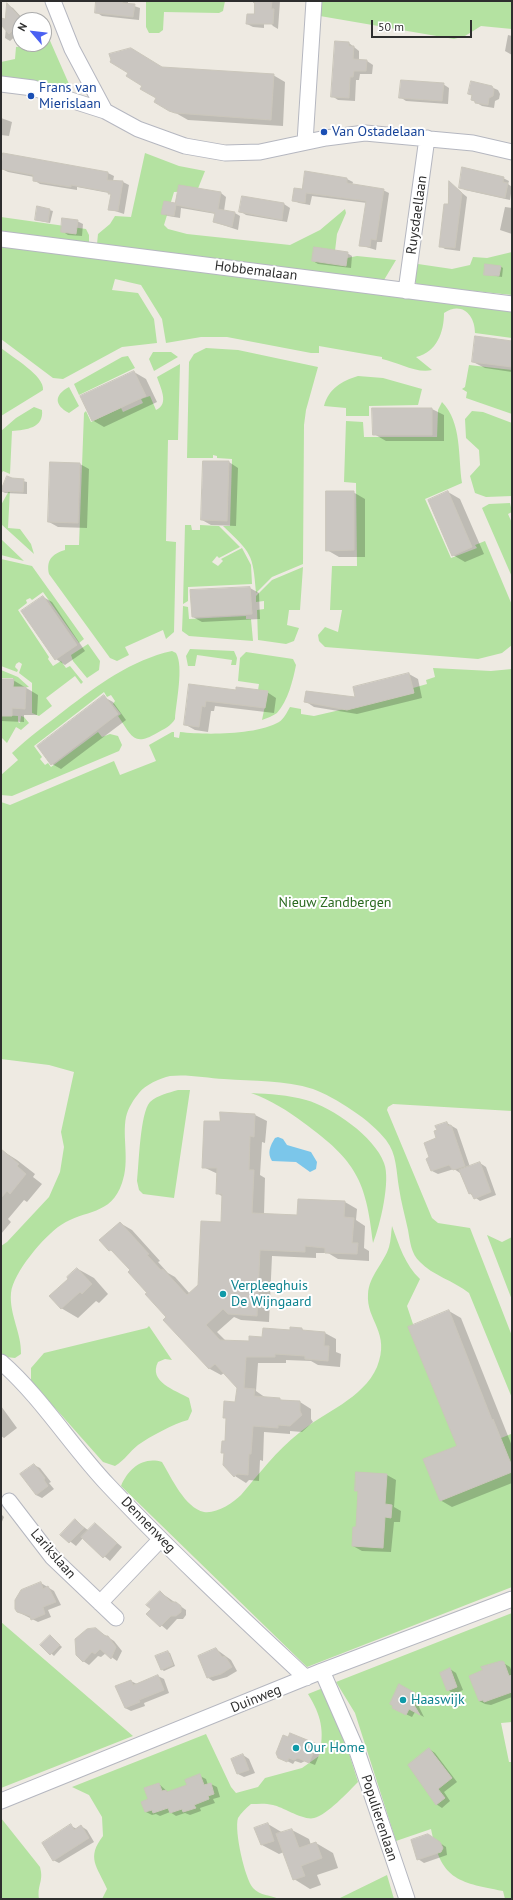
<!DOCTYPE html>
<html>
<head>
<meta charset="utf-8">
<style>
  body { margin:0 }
  #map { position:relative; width:513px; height:1900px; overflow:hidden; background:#eeeae2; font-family:"PT Sans",sans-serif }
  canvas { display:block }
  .frame { position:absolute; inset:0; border:2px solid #2e2e2e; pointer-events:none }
  .north { position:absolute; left:12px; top:12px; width:40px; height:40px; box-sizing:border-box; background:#fff; border:1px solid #ababab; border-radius:50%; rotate:298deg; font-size:11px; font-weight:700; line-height:16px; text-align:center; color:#2e2e2e }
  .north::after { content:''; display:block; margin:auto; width:14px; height:18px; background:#4b61f2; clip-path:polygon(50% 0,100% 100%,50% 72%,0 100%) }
  .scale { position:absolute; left:371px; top:20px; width:101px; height:18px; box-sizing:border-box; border:2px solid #2e2e2e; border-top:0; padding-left:5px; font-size:12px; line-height:14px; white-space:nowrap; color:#2e2e2e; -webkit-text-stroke:3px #fff; paint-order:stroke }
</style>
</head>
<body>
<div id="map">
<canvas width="513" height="1900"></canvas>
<div class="frame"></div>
<div class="north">N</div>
<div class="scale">50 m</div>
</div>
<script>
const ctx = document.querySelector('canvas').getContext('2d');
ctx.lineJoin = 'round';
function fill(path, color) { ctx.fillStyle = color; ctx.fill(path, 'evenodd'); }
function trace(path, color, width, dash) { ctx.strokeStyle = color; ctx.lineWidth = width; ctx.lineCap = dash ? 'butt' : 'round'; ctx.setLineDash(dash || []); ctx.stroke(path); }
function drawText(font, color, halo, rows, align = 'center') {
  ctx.font = font + ' "PT Sans",sans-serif'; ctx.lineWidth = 4; ctx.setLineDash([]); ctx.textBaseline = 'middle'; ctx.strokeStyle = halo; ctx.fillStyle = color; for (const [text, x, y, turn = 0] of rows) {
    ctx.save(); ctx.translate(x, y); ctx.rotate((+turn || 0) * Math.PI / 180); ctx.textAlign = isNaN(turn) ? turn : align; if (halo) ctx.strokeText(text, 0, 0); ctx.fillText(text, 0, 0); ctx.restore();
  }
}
fill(new Path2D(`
  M 146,1 L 225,1 L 223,11 L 219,13 L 164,12 L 163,30 L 159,33 L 149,33 L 146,27 Z
  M 321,1 L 512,1 L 512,29 L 481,26 L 465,36 L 454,39 L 320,16 Z
  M 44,27 L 76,100 L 1,80 L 1,62 L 15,59 L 16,47 L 44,44 Z
  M 145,153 L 179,166 L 205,171 L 197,191 L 174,192 L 164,225 L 168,229 L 187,234 L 290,245 L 320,230 L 345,209 L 346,213 L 337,234 L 335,251 L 347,258 L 357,256 L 396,260 L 384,280 L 97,244 L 98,234 L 110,224 L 115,216 L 131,217 Z
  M 1,217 L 86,229 L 89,235 L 89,243 L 1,232 Z
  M 1,243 L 512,309 L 512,338 L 475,333 C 475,315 462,301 444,313 C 444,332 437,352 416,357 L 432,370 C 417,374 397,362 382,359 L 382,357 L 319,346 L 319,353 L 311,353 L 227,337 L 201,337 L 166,343 L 162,319 L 141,285 L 115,279 L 112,290 L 138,293 L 154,319 L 157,343 L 122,347 L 63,379 L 53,378 L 1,339 Z
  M 512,252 L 512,295 L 418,285 L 414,281 L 418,264 L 452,269 L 470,265 L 473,257 L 487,258 Z
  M 1,348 C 12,357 45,376 43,390 L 40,392 L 1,416 Z
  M 206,348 L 238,350 L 318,367 L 306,410 L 304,425 L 303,564 L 272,577 L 256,593 C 253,553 251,553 223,526 L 230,526 L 232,459 L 217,458 L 217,456 L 213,455 L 213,458 L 187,458 L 189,362 L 194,354 Z
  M 153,352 L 171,352 L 178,357 L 154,371 L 149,359 Z
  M 128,356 L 135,368 L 79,395 L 74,384 L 122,357 Z
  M 180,364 L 178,440 L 168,440 L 166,541 L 176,542 L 174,632 L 166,639 L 163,630 L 125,647 L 129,655 L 117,661 L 110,658 L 49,574 C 46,560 52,554 65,550 L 65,545 L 79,545 L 84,413 L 86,411 L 91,422 L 121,408 L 123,412 L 143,403 L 141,399 L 150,396 L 156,410 C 170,404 160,387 157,377 Z
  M 469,365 L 512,370 L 512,414 L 466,398 L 467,392 L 462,389 L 465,387 Z
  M 358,376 L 383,378 L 422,389 L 418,405 L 369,406 L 369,416 L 346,416 L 346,408 L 324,406 C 329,388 342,381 358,376 Z
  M 69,387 L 79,406 L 69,413 C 54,405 54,395 69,387 Z
  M 442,402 C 462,422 458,457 462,483 L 425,499 L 451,558 L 477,548 L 475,545 L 485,541 L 512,605 L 512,645 L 502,653 L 478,659 L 325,647 L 319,641 L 318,635 L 325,627 L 338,632 L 342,610 L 330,610 L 332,566 L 357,566 L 356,483 L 344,482 L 346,421 L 363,422 L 364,437 L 437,437 L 438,410 Z
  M 34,407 L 42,410 C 44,428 26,430 12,431 L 10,474 L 3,471 L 1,474 L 1,431 L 16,418 Z
  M 472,411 L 483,412 L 512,423 L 512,496 L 486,497 L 475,493 L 470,476 L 480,465 L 479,450 L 466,438 L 465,419 Z
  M 10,489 L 8,528 L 20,529 L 31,544 L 34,554 L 1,524 L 1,505 Z
  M 510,503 L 512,512 L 508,514 L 512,523 L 512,577 L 482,508 L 489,504 Z
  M 185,525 L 191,525 L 192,530 L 200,530 L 200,525 L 219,526 L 240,547 L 219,558 L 217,556 L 212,562 L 218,566 L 223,561 L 221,559 L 242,548 L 251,565 L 252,584 L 188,587 L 188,601 L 183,604 Z
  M 1,539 L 24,561 L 1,555 Z
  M 1,559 L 32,566 L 84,639 L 79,643 L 43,592 L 32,600 L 30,598 L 26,600 L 27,603 L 18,610 L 49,657 L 48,659 L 53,666 L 61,661 L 66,668 L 70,666 L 83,682 L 81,684 L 75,676 L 46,698 L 52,706 L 39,716 L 32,713 L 32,683 L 19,673 L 22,664 L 19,662 L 16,664 L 15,667 L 18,670 L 17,672 L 1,666 Z
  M 303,567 L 300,610 L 289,610 L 287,625 L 299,628 L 294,641 L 286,644 L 258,640 L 257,610 L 264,609 L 264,601 L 256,602 L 256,596 L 272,580 Z
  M 183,606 L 188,607 L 189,619 L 246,616 L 246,619 L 251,619 L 253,641 L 189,636 L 182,631 Z
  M 88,644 L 100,661 L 99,670 L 87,678 L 73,661 L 71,655 Z
  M 190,649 L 234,651 L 237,658 L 236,665 L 231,665 L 232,660 L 197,655 L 195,666 L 188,666 L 186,656 Z
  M 172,651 L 176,653 C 184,666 176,703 175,719 C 171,726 164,729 157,733 C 133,747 132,736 118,716 L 121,714 L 113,704 L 115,701 L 111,695 L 107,697 L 104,692 L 34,746 L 42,757 L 40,759 L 45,765 L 48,763 L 51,767 L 98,732 L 102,737 L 110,734 L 118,736 L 122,745 L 119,751 L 12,796 L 1,795 L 1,775 L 18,760 L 12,753 C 29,737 47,724 65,710 C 98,685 131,660 172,651 Z
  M 246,652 L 293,659 L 296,665 C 293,680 288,701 277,713 C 273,716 267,718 262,720 L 268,691 L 258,690 L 259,684 L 238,681 L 240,658 Z
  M 433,668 L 491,671 L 512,669 L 512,1111 L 393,1104 L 388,1107 L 387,1110 L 432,1218 L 438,1223 L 470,1228 L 512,1336 L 512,1398 L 469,1293 C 454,1281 432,1275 420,1262 C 411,1254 410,1241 408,1230 C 405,1216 401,1202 399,1188 C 396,1171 397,1154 386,1140 C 372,1121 335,1097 313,1089 C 285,1080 253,1081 224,1079 C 207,1078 187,1074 170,1076 C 160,1078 145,1085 139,1093 C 134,1099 128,1108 126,1117 C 122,1137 130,1161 122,1183 C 111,1216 85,1209 61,1225 C 44,1236 13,1273 11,1293 C 9,1314 22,1334 21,1354 L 15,1358 L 6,1357 L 1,1353 L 1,1246 L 7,1242 L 49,1197 L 60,1172 L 64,1147 L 61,1132 L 74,1072 L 49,1065 L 1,1059 L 1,802 L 10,805 L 114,761 L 120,775 L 156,761 L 149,745 L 172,732 L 174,732 L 174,737 L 179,738 L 180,732 C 205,735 257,735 279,722 C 284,719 287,712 290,707 L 301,709 L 301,714 L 314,716 L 414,693 L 413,688 L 427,684 L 426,680 L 435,677 Z
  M 1,670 L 18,677 L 29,687 L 13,688 L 13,678 L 1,678 Z
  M 1,715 L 18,716 L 18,722 L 20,723 L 21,716 L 24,717 L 29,723 L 21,730 L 16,727 L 7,743 L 1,737 Z
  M 178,1090 L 190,1090 L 174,1198 L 143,1194 L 139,1190 L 137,1181 C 139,1164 140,1113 150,1102 C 158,1095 168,1093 178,1090 Z
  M 251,1093 C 270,1094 288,1095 306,1100 C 332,1107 375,1137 384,1163 C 391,1180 380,1226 373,1243 C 366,1180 356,1161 304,1123 C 288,1111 271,1100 251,1093 Z
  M 392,1226 C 399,1245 405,1265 420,1279 L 407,1306 L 414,1327 L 491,1442 L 511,1434 L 512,1437 L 512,1587 L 307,1667 L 121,1486 C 128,1469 143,1456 162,1462 C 171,1477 185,1508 204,1512 C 216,1514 233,1503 241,1495 C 259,1474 277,1450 299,1433 C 324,1412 363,1399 377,1367 C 391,1332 366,1321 368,1294 C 369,1276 384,1263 389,1247 C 391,1240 391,1233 392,1226 Z
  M 487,1235 L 502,1242 L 512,1237 L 512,1300 Z
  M 149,1326 L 172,1360 L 165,1359 L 158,1362 C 148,1382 175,1390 189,1398 L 192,1411 L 188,1420 C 173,1424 151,1436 138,1445 C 129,1452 126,1459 115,1466 L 103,1462 L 56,1409 L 34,1389 L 31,1382 L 31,1368 L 44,1353 L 147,1328 Z
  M 512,1613 L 512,1722 L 501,1723 L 509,1762 L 512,1762 L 512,1899 L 505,1899 L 503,1891 C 456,1882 441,1879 431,1829 L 396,1841 L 355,1713 L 336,1682 Z
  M 1,1622 L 133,1736 L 1,1788 Z
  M 323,1688 L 339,1721 L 358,1782 C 348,1792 327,1815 314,1818 C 304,1821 283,1807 273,1805 C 265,1803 258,1804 251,1804 C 246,1808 241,1813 238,1818 C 234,1831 245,1879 253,1888 C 260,1896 271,1895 279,1899 L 102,1899 L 107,1889 C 97,1866 86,1858 103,1836 L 102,1817 L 89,1795 L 72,1787 L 206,1734 L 231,1787 L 236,1793 L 258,1787 L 265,1778 L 302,1768 L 319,1756 C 325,1731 321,1715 308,1694 Z
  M 1,1818 L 40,1867 C 44,1882 37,1884 39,1899 L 1,1899 Z
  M 387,1875 L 394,1899 L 338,1899 Z`), '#b4e2a1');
fill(new Path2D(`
  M 278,1137 L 283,1139 L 287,1145 L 311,1152 L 317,1162 L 316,1169 L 310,1172 L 296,1162 L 272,1161 C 267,1153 270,1146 275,1138 Z`), '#7bc6ea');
fill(new Path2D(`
  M 97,1 L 128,1 L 128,4 L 140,8 L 139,20 L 102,16 L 96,12 Z
  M 252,1 L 280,1 L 278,29 L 273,26 Z
  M 8,5 L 13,8 L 24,20 L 20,20 L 20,32 L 10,41 L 5,38 Z
  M 264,19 L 264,28 L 253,27 L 247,24 Z
  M 508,35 L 512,36 L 512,55 L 505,51 Z
  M 349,43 L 359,51 L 359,61 L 367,61 L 373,65 L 372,74 L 360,74 L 359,80 L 356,80 L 355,101 L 338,100 L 332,96 Z
  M 163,68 L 273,75 L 285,82 L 283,126 L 188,120 L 167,108 L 129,72 Z
  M 443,84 L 449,88 L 448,104 L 406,101 L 400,97 Z
  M 491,87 L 498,90 L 500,94 L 499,99 L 495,101 L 494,108 L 482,106 L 472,100 L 473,96 L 469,94 Z
  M 1,118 L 12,122 L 9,136 L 1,135 Z
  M 2,169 L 108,173 L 114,176 L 113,181 L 123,182 L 129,185 L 124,214 L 109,209 L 112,195 L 109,193 L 77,187 L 77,190 L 40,184 L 34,180 L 34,177 L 8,172 Z
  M 503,178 L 509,181 L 508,184 L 512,187 L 510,200 L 465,190 L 460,187 Z
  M 347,179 L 353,182 L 352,185 L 383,190 L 389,193 L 382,242 L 377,242 L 376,250 L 360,245 L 367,203 L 312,196 L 310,205 L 299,203 L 293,200 L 303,191 Z
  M 450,183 L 467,197 L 460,251 L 445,249 L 440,246 L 449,206 Z
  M 221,193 L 226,197 L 224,211 L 235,213 L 240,216 L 238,230 L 214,222 L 216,214 L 181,208 L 180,218 L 168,216 L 162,213 L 176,204 Z
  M 243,197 L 284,204 L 290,208 L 287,222 L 246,215 L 240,211 Z
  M 38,207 L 53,211 L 50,223 L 36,220 Z
  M 505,207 L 512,208 L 512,234 L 500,230 Z
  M 77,221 L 83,224 L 82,236 L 68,235 L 62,231 Z
  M 347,253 L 352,256 L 351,268 L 318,264 L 313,261 Z
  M 500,266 L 503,268 L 502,277 L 485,274 Z
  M 512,342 L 512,372 L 485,368 L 473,362 Z
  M 134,372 L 146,379 L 157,402 L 104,427 L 92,420 Z
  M 432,409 L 444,415 L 444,441 L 386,441 L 374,434 Z
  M 229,462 L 238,468 L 236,526 L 211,525 L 202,520 Z
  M 80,464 L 89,469 L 87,528 L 58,527 L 49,522 Z
  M 7,477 L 27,482 L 27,494 L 5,493 L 1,491 Z
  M 353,492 L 365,499 L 365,557 L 339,557 L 327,550 Z
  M 448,492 L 460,499 L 484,554 L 465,562 L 453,555 Z
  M 250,588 L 259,593 L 260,619 L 202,622 L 193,617 L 192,591 Z
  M 43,597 L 52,602 L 85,651 L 65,665 L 56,659 Z
  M 409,674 L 418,679 L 422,698 L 357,714 L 314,707 L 305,701 L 357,699 Z
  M 1,680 L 13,680 L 38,695 L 37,715 L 24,715 L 24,722 L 1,721 Z
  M 190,685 L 237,691 L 267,692 L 276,698 L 274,713 L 215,706 L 214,711 L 211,711 L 208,732 L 195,730 L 186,725 Z
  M 104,697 L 113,702 L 126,720 L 61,769 L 52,764 Z
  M 255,1115 L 267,1121 L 265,1143 L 262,1142 L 260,1175 L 265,1178 L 264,1214 L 298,1216 L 345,1202 L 357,1209 L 356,1220 L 365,1226 L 364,1248 L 369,1251 L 369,1261 L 338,1259 L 328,1253 L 316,1253 L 316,1258 L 272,1256 L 269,1322 L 241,1320 L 234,1317 L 217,1332 L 226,1341 L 250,1342 L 302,1329 L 306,1332 L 325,1333 L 336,1339 L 336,1352 L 341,1354 L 340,1367 L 318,1365 L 311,1361 L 286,1360 L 286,1363 L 258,1363 L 256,1391 L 266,1398 L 300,1402 L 311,1409 L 311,1419 L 313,1422 L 302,1432 L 290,1431 L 290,1434 L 264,1432 L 263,1461 L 260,1460 L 259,1481 L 249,1480 L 246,1483 L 235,1476 L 225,1454 L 222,1452 L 225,1442 L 227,1419 L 224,1417 L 235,1403 L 238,1387 L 224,1373 L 221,1375 L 210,1369 L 164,1320 L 167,1317 L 131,1270 L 101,1240 L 120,1223 L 132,1230 L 160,1261 L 158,1262 L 168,1273 L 175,1277 L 190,1294 L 199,1286 L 222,1223 L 223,1197 L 217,1193 L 218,1174 L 203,1167 L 221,1122 Z
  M 447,1123 L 457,1129 L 470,1167 L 480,1163 L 486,1167 L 496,1195 L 480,1201 L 469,1193 L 460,1173 L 454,1169 L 438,1174 L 432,1171 L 431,1157 L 438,1139 Z
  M 1,1150 L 17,1160 L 35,1174 L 33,1177 L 42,1184 L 27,1202 L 24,1200 L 8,1219 L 11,1222 L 1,1234 Z
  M 78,1269 L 94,1278 L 108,1294 L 99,1303 L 96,1301 L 78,1318 L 61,1308 L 70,1279 Z
  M 449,1311 L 461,1318 L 512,1446 L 512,1483 L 452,1507 L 440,1500 L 458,1446 Z
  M 1,1406 L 17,1428 L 4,1438 L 1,1436 Z
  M 34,1465 L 40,1468 L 51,1482 L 49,1483 L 54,1489 L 42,1498 L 36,1495 Z
  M 387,1475 L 396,1480 L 394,1507 L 401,1511 L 400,1522 L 394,1522 L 391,1552 L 362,1551 L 353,1546 L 357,1528 L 359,1492 L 356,1490 Z
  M 1,1514 L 4,1517 L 1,1524 Z
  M 75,1520 L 89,1531 L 95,1524 L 122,1547 L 110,1561 L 83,1538 L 76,1546 L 62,1535 Z
  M 41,1583 L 54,1591 L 61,1605 L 48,1610 L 51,1617 L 38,1622 L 18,1612 Z
  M 160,1592 L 186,1610 L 186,1615 L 183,1619 L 177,1619 L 167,1630 L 148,1614 L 152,1609 Z
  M 96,1629 L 114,1641 L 122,1651 L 117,1661 L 106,1653 L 101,1657 L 98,1656 L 89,1665 L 83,1661 Z
  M 53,1638 L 62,1647 L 54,1656 L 42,1645 Z
  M 216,1649 L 231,1660 L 237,1671 L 227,1677 L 213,1681 L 207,1677 Z
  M 168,1652 L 170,1653 L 175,1666 L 164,1671 L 161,1669 Z
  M 502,1662 L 510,1667 L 512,1672 L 512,1697 L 491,1705 L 485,1704 L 479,1701 Z
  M 450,1669 L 456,1673 L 463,1690 L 454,1694 L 448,1690 Z
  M 158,1676 L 164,1679 L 169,1693 L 144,1703 L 145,1706 L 131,1711 L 125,1708 L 131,1681 L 137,1684 Z
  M 400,1685 L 421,1697 L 419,1707 L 424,1717 L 415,1712 L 412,1717 L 399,1711 Z
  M 316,1745 L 322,1748 L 315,1765 L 305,1761 L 301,1763 L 295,1761 L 293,1764 L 279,1757 Z
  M 429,1749 L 435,1753 L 457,1782 L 444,1792 L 450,1801 L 442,1808 L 436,1804 Z
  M 243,1755 L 249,1759 L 255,1773 L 244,1777 L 238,1774 L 233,1759 Z
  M 200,1776 L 206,1779 L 208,1785 L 211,1784 L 217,1787 L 220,1797 L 213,1799 L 215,1803 L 200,1808 L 201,1811 L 190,1815 L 185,1813 L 176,1816 L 170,1812 L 160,1816 L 156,1814 L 152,1815 L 146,1812 L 149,1800 L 159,1784 L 169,1793 L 188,1786 Z
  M 268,1824 L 283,1833 L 292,1830 L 309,1839 L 311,1845 L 316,1843 L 333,1853 L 338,1868 L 317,1875 L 321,1885 L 310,1889 L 294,1879 L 284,1852 L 279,1854 L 262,1845 L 256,1828 Z
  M 71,1826 L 77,1829 L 81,1826 L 87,1830 L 94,1842 L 59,1863 L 53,1860 Z
  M 434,1839 L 446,1847 L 447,1855 L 424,1863 L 418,1859 Z`), '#0003');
const building = new Path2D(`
  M 96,1 L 123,1 L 122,3 L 135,4 L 133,17 L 95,13 Z
  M 255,1 L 272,1 L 271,9 L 274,9 L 273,24 L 246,24 L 247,14 L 254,14 Z
  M 7,3 L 22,20 L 20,20 L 20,23 L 9,34 L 1,25 L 1,18 L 5,19 Z
  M 335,41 L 349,42 L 349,46 L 354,46 L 353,59 L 367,60 L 366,71 L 354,71 L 353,77 L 350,77 L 349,98 L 331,97 Z
  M 131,48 L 162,67 L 274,74 L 271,120 L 175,113 L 169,111 L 154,102 L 156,98 L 140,89 L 142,86 L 126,76 L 128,73 L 110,62 L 111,60 L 109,54 Z
  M 401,80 L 444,83 L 442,101 L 399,98 Z
  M 471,81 L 492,86 L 494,90 L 493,96 L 489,98 L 488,105 L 475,103 L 475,101 L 471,100 L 472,95 L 468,94 Z
  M 3,153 L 108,172 L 107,180 L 123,181 L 118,211 L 108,210 L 111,194 L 108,194 L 109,192 L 71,185 L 71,187 L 33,181 L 33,175 L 1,169 Z
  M 462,167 L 504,177 L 503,182 L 508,183 L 505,198 L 459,188 Z
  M 305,171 L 347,178 L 347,183 L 384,189 L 376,240 L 371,239 L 370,247 L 359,246 L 366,201 L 306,193 L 305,203 L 292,201 L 294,188 L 302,189 Z
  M 449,181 L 462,193 L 455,248 L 439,247 L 444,204 L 448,204 Z
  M 179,185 L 221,192 L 218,209 L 235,212 L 232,227 L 213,222 L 215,213 L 176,205 L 174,216 L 161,214 L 164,201 L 175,203 Z
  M 242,196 L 284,203 L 282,220 L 239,212 Z
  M 37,206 L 50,209 L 48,222 L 35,220 Z
  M 62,218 L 78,220 L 76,234 L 61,232 Z
  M 314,247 L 348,252 L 346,266 L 312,261 Z
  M 485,264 L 501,266 L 499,276 L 484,275 Z
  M 475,336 L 512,341 L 512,367 L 472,362 Z
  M 134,371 L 146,396 L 92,421 L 80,396 Z
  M 372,408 L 432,408 L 432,435 L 373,435 Z
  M 203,461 L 229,461 L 227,521 L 201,520 Z
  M 50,462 L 80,463 L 78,523 L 48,522 Z
  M 7,476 L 12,478 L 24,479 L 23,492 L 1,491 Z
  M 326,491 L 354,491 L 354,550 L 326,551 Z
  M 448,491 L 472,547 L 452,556 L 428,500 Z
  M 250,587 L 252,614 L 192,617 L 190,590 Z
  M 43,596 L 77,645 L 55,660 L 21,611 Z
  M 409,673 L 414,693 L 347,710 L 304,702 L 306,691 L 355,697 L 353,687 Z
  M 1,679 L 14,679 L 13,687 L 26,687 L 25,709 L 12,708 L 12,716 L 1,716 Z
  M 189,684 L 236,690 L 236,687 L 268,691 L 265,708 L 206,701 L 205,707 L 202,706 L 199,727 L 184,725 Z
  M 104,695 L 118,714 L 51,765 L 37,746 Z
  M 220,1112 L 255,1114 L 254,1137 L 250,1136 L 249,1170 L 254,1170 L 252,1213 L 297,1215 L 298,1199 L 345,1201 L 344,1217 L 354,1218 L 352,1243 L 358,1243 L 357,1254 L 325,1253 L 325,1248 L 305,1246 L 305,1252 L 260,1250 L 257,1316 L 228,1314 L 223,1309 L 206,1325 L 220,1340 L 249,1341 L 249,1336 L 262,1337 L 263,1328 L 290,1330 L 290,1327 L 302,1328 L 302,1330 L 325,1332 L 324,1346 L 329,1346 L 328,1361 L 305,1359 L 305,1356 L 275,1354 L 275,1357 L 246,1357 L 244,1388 L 255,1389 L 254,1396 L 280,1398 L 280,1400 L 300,1401 L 300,1411 L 302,1415 L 290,1426 L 278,1425 L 278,1428 L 253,1426 L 251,1454 L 249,1454 L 248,1475 L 237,1474 L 234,1477 L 223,1465 L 224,1453 L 221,1453 L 222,1441 L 225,1441 L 226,1418 L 223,1418 L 224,1401 L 235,1402 L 237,1388 L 215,1364 L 209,1369 L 163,1320 L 166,1317 L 145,1294 L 147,1293 L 128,1272 L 130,1270 L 111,1250 L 109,1251 L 99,1240 L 120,1222 L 149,1254 L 147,1255 L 161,1270 L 163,1269 L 187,1295 L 198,1285 L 201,1221 L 221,1222 L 222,1194 L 216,1194 L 217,1168 L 202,1168 L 204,1121 L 220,1121 Z
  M 447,1122 L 448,1126 L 451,1125 L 465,1166 L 453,1170 L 449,1165 L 431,1171 L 426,1159 L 429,1157 L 424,1143 L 436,1138 L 434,1131 L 437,1130 L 435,1126 Z
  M 1,1149 L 19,1164 L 17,1166 L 26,1174 L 10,1194 L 7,1191 L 1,1198 Z
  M 480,1162 L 491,1192 L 474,1199 L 471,1193 L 469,1194 L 459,1170 Z
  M 77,1268 L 92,1284 L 82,1294 L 80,1292 L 61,1309 L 49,1296 L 68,1279 L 67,1277 Z
  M 449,1310 L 492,1420 L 493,1419 L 512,1466 L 512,1472 L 440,1501 L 423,1459 L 457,1446 L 408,1327 Z
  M 34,1464 L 45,1478 L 44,1480 L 48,1486 L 36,1495 L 20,1474 Z
  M 356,1472 L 387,1474 L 385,1504 L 392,1505 L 391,1518 L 385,1517 L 383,1548 L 352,1546 L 353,1527 L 356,1527 L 358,1491 L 355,1491 Z
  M 75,1519 L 84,1528 L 69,1543 L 60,1535 Z
  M 95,1523 L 117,1543 L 103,1558 L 81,1537 Z
  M 41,1582 L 43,1589 L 48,1586 L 56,1602 L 43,1607 L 45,1614 L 31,1620 L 30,1616 L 17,1612 L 15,1609 L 15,1600 L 21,1590 Z
  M 160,1591 L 171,1602 L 176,1602 L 181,1606 L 181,1612 L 176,1616 L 171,1616 L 160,1627 L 146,1614 L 151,1609 L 146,1605 Z
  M 96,1628 L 105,1636 L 108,1636 L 116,1647 L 111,1659 L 100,1649 L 95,1654 L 92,1652 L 83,1662 L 76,1655 L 75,1639 L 87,1629 Z
  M 50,1635 L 60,1645 L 50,1655 L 40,1645 Z
  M 216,1648 L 222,1657 L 225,1656 L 232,1667 L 221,1674 L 207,1678 L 198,1656 Z
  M 168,1651 L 173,1665 L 161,1670 L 155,1656 Z
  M 502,1661 L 504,1662 L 509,1676 L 512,1675 L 512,1692 L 484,1702 L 483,1700 L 479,1701 L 469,1676 L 483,1670 L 481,1667 Z
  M 450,1668 L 457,1687 L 447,1691 L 440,1673 Z
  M 158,1675 L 164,1690 L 139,1700 L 140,1702 L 125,1708 L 115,1686 L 131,1680 L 133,1685 Z
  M 399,1684 L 415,1693 L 413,1703 L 420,1715 L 409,1709 L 406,1715 L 392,1708 L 393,1706 L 390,1704 Z
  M 290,1733 L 317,1744 L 309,1763 L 298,1758 L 294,1760 L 289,1758 L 287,1762 L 278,1758 L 276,1753 L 283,1735 L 288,1737 Z
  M 429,1748 L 452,1778 L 438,1789 L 445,1798 L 436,1805 L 408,1765 Z
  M 243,1754 L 249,1770 L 237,1774 L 231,1759 Z
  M 200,1774 L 204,1785 L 211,1783 L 214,1794 L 208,1796 L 209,1799 L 194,1805 L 196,1808 L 183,1812 L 182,1809 L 170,1813 L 168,1808 L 153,1813 L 152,1810 L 145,1812 L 141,1802 L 148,1799 L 144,1788 L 159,1783 L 162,1791 L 166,1790 L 167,1792 L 187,1785 L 185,1780 Z
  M 268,1823 L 274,1841 L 261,1845 L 254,1828 Z
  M 71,1824 L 74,1830 L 81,1825 L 89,1838 L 53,1861 L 42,1843 Z
  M 292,1829 L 299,1848 L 316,1842 L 322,1858 L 301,1866 L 305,1876 L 293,1880 L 276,1834 Z
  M 428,1834 L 440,1842 L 443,1848 L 441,1852 L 417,1860 L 411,1840 Z`);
fill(building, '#cac6c1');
trace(building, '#cac6bb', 1);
const minor = new Path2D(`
  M 53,1 L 72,49 L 105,111
  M 1,84 L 33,88 L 105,111 L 138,129 L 185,146 L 225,153 L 260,152 L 326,138 L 365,133 L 473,143 L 512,152
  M 305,142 L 314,1
  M 1,239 L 512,304
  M 406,291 L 427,138
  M 1,1362 C 42,1398 71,1446 108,1485 C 171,1552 239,1615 306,1678
  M 9,1501 L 52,1557 L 116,1618
  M 100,1603 L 160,1540
  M 322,1671 L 357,1751 L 407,1899
  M 1,1801 L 322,1671 L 512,1599`);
trace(minor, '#b5b7c0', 17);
trace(minor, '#fff', 15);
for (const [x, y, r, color] of [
  [31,96,4,"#1a4fb4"],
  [324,132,4,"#1a4fb4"],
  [223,1294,4,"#0f9aa8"],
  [403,1700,4,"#0f9aa8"],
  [296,1748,4,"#0f9aa8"]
]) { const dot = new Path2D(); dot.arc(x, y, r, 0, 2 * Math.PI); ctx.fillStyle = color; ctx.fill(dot); trace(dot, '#fff', 1.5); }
drawText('14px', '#164399', '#fff', [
  ["Frans van",39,88],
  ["Mierislaan",39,104],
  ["Van Ostadelaan",332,132]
], 'left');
drawText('14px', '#2e2e2e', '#fff', [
  ["Ruysdaellaan",417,215,-82],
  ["Hobbemalaan",256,271,7],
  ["Dennenweg",148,1525,46],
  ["Larikslaan",53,1554,49],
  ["Duinweg",256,1699,-22],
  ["Populierenlaan",379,1818,72]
]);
drawText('14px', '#2a6a1f', '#fff', [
  ["Nieuw Zandbergen",335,903]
]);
drawText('14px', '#0d838f', '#fff', [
  ["Verpleeghuis",231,1286],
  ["De Wijngaard",231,1302],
  ["Haaswijk",411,1700],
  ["Our Home",304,1748]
], 'left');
</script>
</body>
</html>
